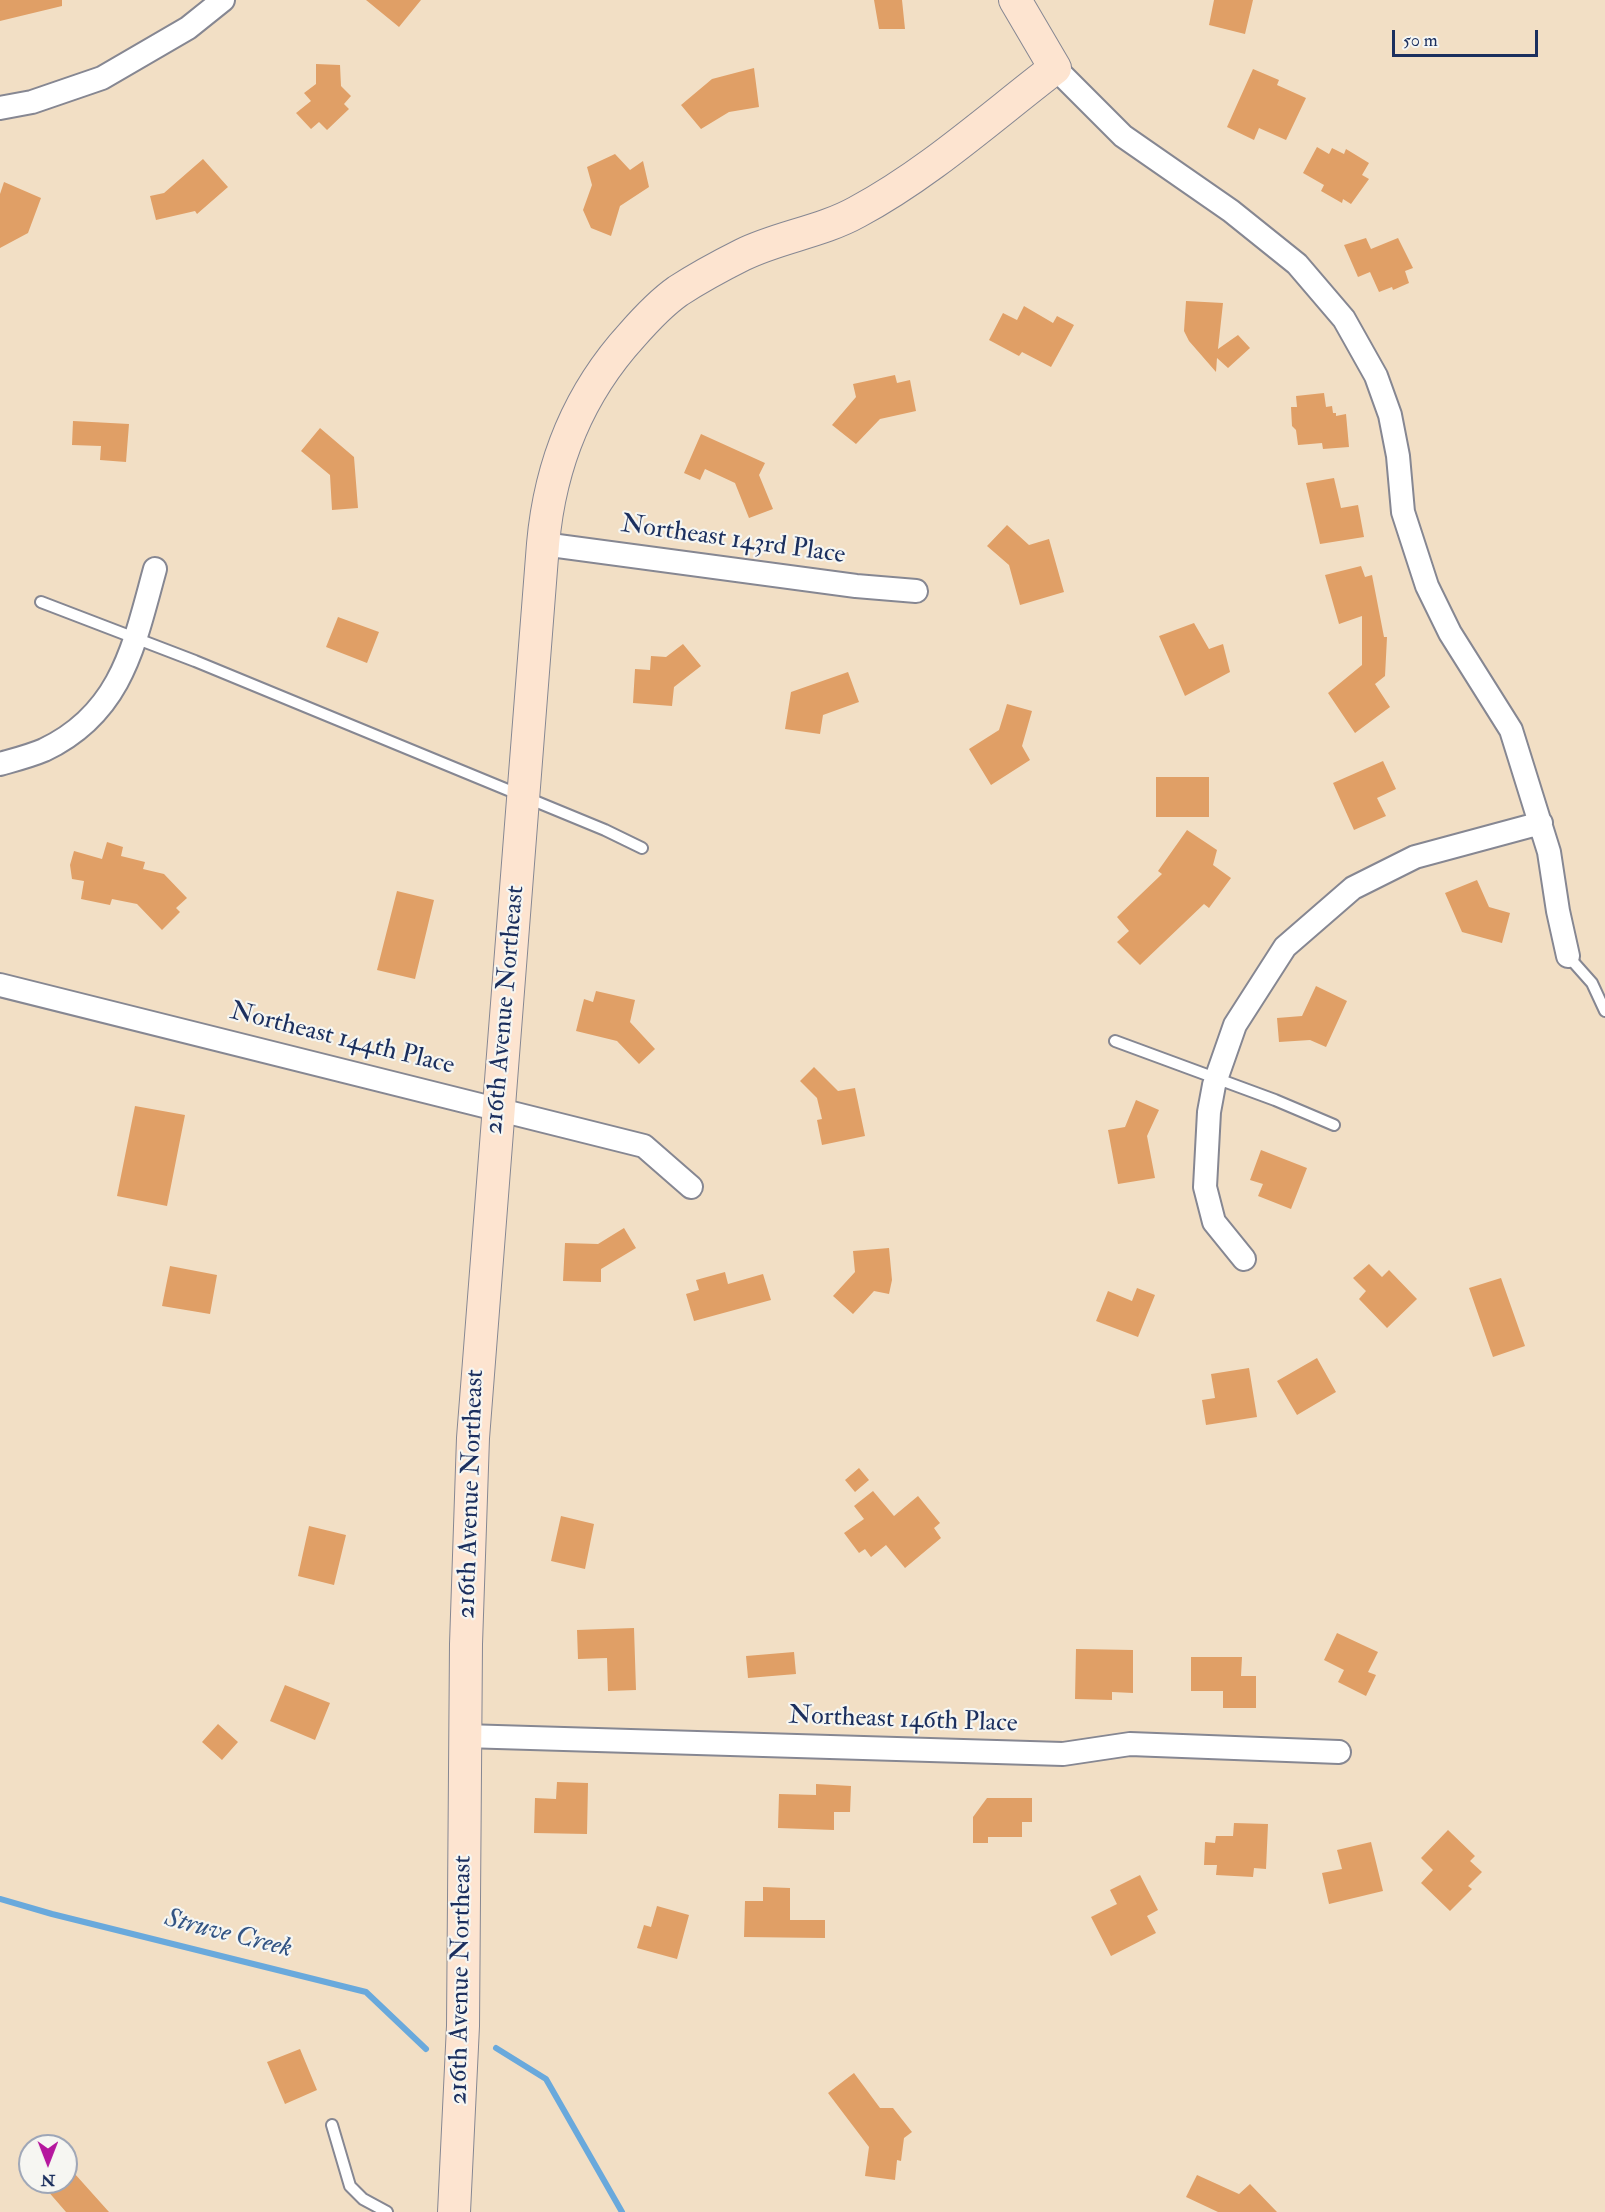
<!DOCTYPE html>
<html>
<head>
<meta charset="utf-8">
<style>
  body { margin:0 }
  #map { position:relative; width:1605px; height:2212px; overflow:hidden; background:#f2dfc5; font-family:"IM FELL Double Pica",serif }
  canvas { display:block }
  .north { position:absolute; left:18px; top:2134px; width:60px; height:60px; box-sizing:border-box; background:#f6f6f2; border:2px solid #9ea6b7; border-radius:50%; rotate:180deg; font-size:16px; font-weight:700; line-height:24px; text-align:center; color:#1b2f5e }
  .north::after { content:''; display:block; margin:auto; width:21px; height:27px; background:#b5179e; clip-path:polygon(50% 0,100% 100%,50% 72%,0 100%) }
  .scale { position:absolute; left:1392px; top:30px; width:146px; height:27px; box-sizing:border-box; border:3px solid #1b2f5e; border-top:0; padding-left:8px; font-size:18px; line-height:21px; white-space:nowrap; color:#1b2f5e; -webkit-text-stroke:4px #f6f6f2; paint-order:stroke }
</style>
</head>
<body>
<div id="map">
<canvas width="1605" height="2212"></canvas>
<div class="north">N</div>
<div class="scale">50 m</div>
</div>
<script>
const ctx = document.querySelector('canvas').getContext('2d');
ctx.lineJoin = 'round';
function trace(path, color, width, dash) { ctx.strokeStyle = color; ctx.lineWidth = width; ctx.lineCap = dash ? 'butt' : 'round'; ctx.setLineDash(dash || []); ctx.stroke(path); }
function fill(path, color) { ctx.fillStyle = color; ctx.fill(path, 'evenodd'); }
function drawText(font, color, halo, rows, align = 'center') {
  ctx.font = font + ' "IM FELL Double Pica",serif'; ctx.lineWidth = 4.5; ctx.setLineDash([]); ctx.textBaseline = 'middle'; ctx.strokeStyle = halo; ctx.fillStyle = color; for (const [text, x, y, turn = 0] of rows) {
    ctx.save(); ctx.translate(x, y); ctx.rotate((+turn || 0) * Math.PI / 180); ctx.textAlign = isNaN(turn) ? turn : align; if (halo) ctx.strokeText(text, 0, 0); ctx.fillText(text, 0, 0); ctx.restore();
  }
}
trace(new Path2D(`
  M 0,1899 L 52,1914 L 366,1992 L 426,2049
  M 496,2048 L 546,2079 L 622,2212`), '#69a9dc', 6);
fill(new Path2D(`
  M 0,0 L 62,0 L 62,6 L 0,21 Z
  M 366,0 L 421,0 L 399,27 Z
  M 874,0 L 902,0 L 905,29 L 879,29 Z
  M 1214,0 L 1253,0 L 1245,34 L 1209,25 Z
  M 316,64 L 340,65 L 341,86 L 351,96 L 344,104 L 349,109 L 327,130 L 319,122 L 311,129 L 296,113 L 311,101 L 304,93 L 316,84 Z
  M 754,68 L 759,107 L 729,112 L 701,129 L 681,105 L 712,79 Z
  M 1253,69 L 1279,80 L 1277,85 L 1306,98 L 1286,140 L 1259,128 L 1254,140 L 1227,127 Z
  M 1317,147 L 1329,154 L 1332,148 L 1344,154 L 1346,149 L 1369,163 L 1362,175 L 1369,179 L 1351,204 L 1343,199 L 1342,203 L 1321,191 L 1324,185 L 1303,173 Z
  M 615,154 L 630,170 L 643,161 L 649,187 L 620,206 L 611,236 L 591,228 L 583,210 L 592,185 L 587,167 Z
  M 203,159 L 228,187 L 197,214 L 195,211 L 156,220 L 150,196 L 164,193 Z
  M 4,182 L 41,198 L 28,233 L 0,248 L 0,194 Z
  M 1366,238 L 1371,249 L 1398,238 L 1413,268 L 1405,271 L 1409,283 L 1393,290 L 1392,287 L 1379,292 L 1370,272 L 1358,277 L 1344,245 Z
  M 1186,301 L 1223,303 L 1218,349 L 1238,335 L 1250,348 L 1228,368 L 1217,358 L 1216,372 L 1189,341 L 1184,331 Z
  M 1024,306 L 1053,323 L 1057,316 L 1074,325 L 1051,367 L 1022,352 L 1019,356 L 989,340 L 1003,313 L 1017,320 Z
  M 895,375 L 897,383 L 910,380 L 916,411 L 880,419 L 856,444 L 832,425 L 856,397 L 853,384 Z
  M 1324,393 L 1326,407 L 1332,406 L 1333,413 L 1336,413 L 1336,416 L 1346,414 L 1349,447 L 1323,449 L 1322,443 L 1298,445 L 1296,430 L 1292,426 L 1291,407 L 1297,407 L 1296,396 Z
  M 73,421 L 129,424 L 126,462 L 100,460 L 101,446 L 72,445 Z
  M 320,428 L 354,457 L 358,508 L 332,510 L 330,475 L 301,451 Z
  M 701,434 L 765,463 L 759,475 L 773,509 L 749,518 L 735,483 L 705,469 L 700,480 L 684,473 Z
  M 1334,478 L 1341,508 L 1358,505 L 1364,537 L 1320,544 L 1306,483 Z
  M 1007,525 L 1029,545 L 1049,539 L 1064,592 L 1020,605 L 1009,565 L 987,546 Z
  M 1361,566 L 1365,577 L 1372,575 L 1384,637 L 1387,637 L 1385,676 L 1375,684 L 1390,707 L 1355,733 L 1328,693 L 1362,665 L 1362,616 L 1339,624 L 1325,575 Z
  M 338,617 L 379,632 L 367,663 L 326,647 Z
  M 1194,623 L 1209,649 L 1223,644 L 1230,672 L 1185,696 L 1159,636 Z
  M 683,644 L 701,666 L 674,687 L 672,706 L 633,703 L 635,669 L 650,670 L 651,656 L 666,657 Z
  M 848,672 L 859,702 L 823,715 L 820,734 L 785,729 L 791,692 Z
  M 1007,704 L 1032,711 L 1022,746 L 1030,760 L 991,785 L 969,749 L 999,730 Z
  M 1383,761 L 1396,789 L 1377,798 L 1386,816 L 1354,830 L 1333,783 Z
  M 1156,777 L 1209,777 L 1209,817 L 1156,817 Z
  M 1187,830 L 1217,850 L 1213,865 L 1231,878 L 1209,908 L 1204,904 L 1140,965 L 1117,942 L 1129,931 L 1117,917 L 1162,874 L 1158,871 Z
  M 107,842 L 123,847 L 121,856 L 145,862 L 143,869 L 164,874 L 187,898 L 176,908 L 180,912 L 162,930 L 137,904 L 112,899 L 110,905 L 81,899 L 84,881 L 72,879 L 70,865 L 74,851 L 102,859 Z
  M 1477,880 L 1489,907 L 1510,913 L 1502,943 L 1462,932 L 1445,893 Z
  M 397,891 L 434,900 L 415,979 L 377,970 Z
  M 1316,986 L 1347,1001 L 1326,1047 L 1310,1040 L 1279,1042 L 1277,1018 L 1302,1016 Z
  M 596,991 L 635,1000 L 630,1022 L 655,1049 L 639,1064 L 617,1041 L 576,1031 L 584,999 L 593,1002 Z
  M 814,1067 L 838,1091 L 855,1088 L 865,1136 L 822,1145 L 817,1120 L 822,1119 L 817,1098 L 800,1081 Z
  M 1136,1100 L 1159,1110 L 1147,1136 L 1155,1178 L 1118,1184 L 1108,1130 L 1125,1127 Z
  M 135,1106 L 185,1115 L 167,1206 L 117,1196 Z
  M 1261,1150 L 1307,1168 L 1291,1209 L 1258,1196 L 1263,1184 L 1250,1180 Z
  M 624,1228 L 636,1248 L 601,1269 L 601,1282 L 563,1281 L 565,1243 L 598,1244 Z
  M 889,1248 L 892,1280 L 889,1294 L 874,1291 L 853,1314 L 833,1296 L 855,1272 L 853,1251 Z
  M 1369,1264 L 1382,1277 L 1389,1270 L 1417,1299 L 1387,1328 L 1359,1299 L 1366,1291 L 1353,1278 Z
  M 170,1266 L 217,1275 L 210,1314 L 162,1306 Z
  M 725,1272 L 728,1284 L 763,1274 L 771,1300 L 694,1321 L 686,1294 L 699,1290 L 696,1280 Z
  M 1501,1278 L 1525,1346 L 1493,1357 L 1469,1288 Z
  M 1137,1288 L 1155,1295 L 1138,1337 L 1096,1321 L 1108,1291 L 1132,1301 Z
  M 1317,1358 L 1336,1392 L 1297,1415 L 1277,1381 Z
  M 1249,1368 L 1257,1417 L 1206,1425 L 1202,1400 L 1215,1398 L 1211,1374 Z
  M 859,1468 L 869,1480 L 855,1492 L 845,1480 Z
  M 873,1491 L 894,1516 L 918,1496 L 940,1523 L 934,1528 L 941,1538 L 905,1568 L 886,1545 L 871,1557 L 865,1549 L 859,1553 L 844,1533 L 864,1519 L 854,1506 Z
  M 561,1516 L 594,1524 L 585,1569 L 551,1561 Z
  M 309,1526 L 346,1535 L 334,1585 L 298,1576 Z
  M 634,1628 L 636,1690 L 608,1691 L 607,1658 L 578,1659 L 577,1630 Z
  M 1337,1633 L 1378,1652 L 1368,1672 L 1376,1675 L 1366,1696 L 1338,1682 L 1344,1670 L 1324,1660 Z
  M 1076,1649 L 1133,1650 L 1133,1693 L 1112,1692 L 1112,1700 L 1075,1699 Z
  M 794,1652 L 796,1674 L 748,1678 L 746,1656 Z
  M 1191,1657 L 1242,1657 L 1241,1676 L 1256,1676 L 1256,1708 L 1223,1708 L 1223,1691 L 1191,1691 Z
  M 285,1685 L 330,1703 L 315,1740 L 270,1721 Z
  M 218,1724 L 238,1742 L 222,1760 L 202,1742 Z
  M 557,1782 L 588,1783 L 587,1834 L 534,1833 L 535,1798 L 556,1799 Z
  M 816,1784 L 851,1786 L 850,1812 L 834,1812 L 834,1830 L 778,1828 L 779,1794 L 816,1795 Z
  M 987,1798 L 1032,1798 L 1032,1822 L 1022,1822 L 1022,1837 L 988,1837 L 988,1843 L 973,1843 L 973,1817 Z
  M 1234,1823 L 1268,1824 L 1266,1869 L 1254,1868 L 1253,1877 L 1216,1875 L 1217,1865 L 1204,1865 L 1205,1842 L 1215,1843 L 1216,1836 L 1233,1836 Z
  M 1448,1830 L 1475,1856 L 1470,1861 L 1482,1872 L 1468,1886 L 1472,1889 L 1450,1911 L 1421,1883 L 1433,1870 L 1421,1858 Z
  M 1371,1842 L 1383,1891 L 1329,1904 L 1322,1873 L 1342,1869 L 1337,1850 Z
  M 1140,1875 L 1158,1910 L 1147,1916 L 1156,1933 L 1111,1956 L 1091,1917 L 1117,1904 L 1110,1890 Z
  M 763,1887 L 790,1888 L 790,1920 L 825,1920 L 825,1938 L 744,1937 L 745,1901 L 763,1901 Z
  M 657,1906 L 689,1915 L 677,1959 L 637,1948 L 644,1925 L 651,1927 Z
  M 300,2049 L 317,2090 L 285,2104 L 267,2062 Z
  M 854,2073 L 880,2108 L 893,2108 L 912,2132 L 904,2138 L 901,2161 L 897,2160 L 895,2180 L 865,2176 L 869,2147 L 828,2093 Z
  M 66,2164 L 109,2212 L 66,2212 L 40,2182 L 66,2182 Z
  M 1197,2175 L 1239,2194 L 1250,2184 L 1277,2212 L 1218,2212 L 1186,2197 Z`), '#e09f66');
const lane = new Path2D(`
  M 41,602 L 195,661 L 605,830 L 642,848
  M 1568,956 L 1592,983 L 1605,1011
  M 1115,1041 L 1275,1100 L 1334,1125
  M 332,2125 L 350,2186 L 363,2199 L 387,2212`);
const street = new Path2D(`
  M 1055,68 L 1123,136 L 1231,211 L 1297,264 L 1344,319 L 1376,376 L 1390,415 L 1398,456 L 1403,512 L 1427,586 L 1450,633 L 1511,730 L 1549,852 L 1558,911 L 1568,956
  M 0,108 L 32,102 L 102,78 L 188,28 L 223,0
  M 543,544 L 856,586 L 916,591
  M 0,764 C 14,760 30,756 44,750 C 122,713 134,645 155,569
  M 0,985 L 644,1146 L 691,1187
  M 1244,1259 L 1214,1222 L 1205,1187 L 1209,1112 L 1214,1085 L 1235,1025 L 1285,947 L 1353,888 L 1415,857 L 1541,823
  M 464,1736 L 1063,1754 L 1130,1744 L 1339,1752`);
const secondary = new Path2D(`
  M 454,2212 L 463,2026 L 466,1644 L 473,1438 L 543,544 C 550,465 579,393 632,335 C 646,319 661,303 678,291 C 698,278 720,266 742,255 C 778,237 821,232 857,212 C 928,174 991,117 1055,68 L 1015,0`);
trace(lane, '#868792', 14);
trace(street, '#868792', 26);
trace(secondary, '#868792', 34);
trace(lane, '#fff', 10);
trace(street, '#fff', 22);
trace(secondary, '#fde4d0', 32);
drawText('26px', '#1b2f5e', '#f6f6f2', [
  ["Northeast 143rd Place",733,541,8],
  ["216th Avenue Northeast",506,1010,-85],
  ["Northeast 144th Place",342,1040,14],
  ["216th Avenue Northeast",472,1494,-88],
  ["Northeast 146th Place",903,1721,2],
  ["216th Avenue Northeast",462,1980,-89]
]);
drawText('italic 27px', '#325484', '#f6f6f2', [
  ["Struve Creek",228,1935,14]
]);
</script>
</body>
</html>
